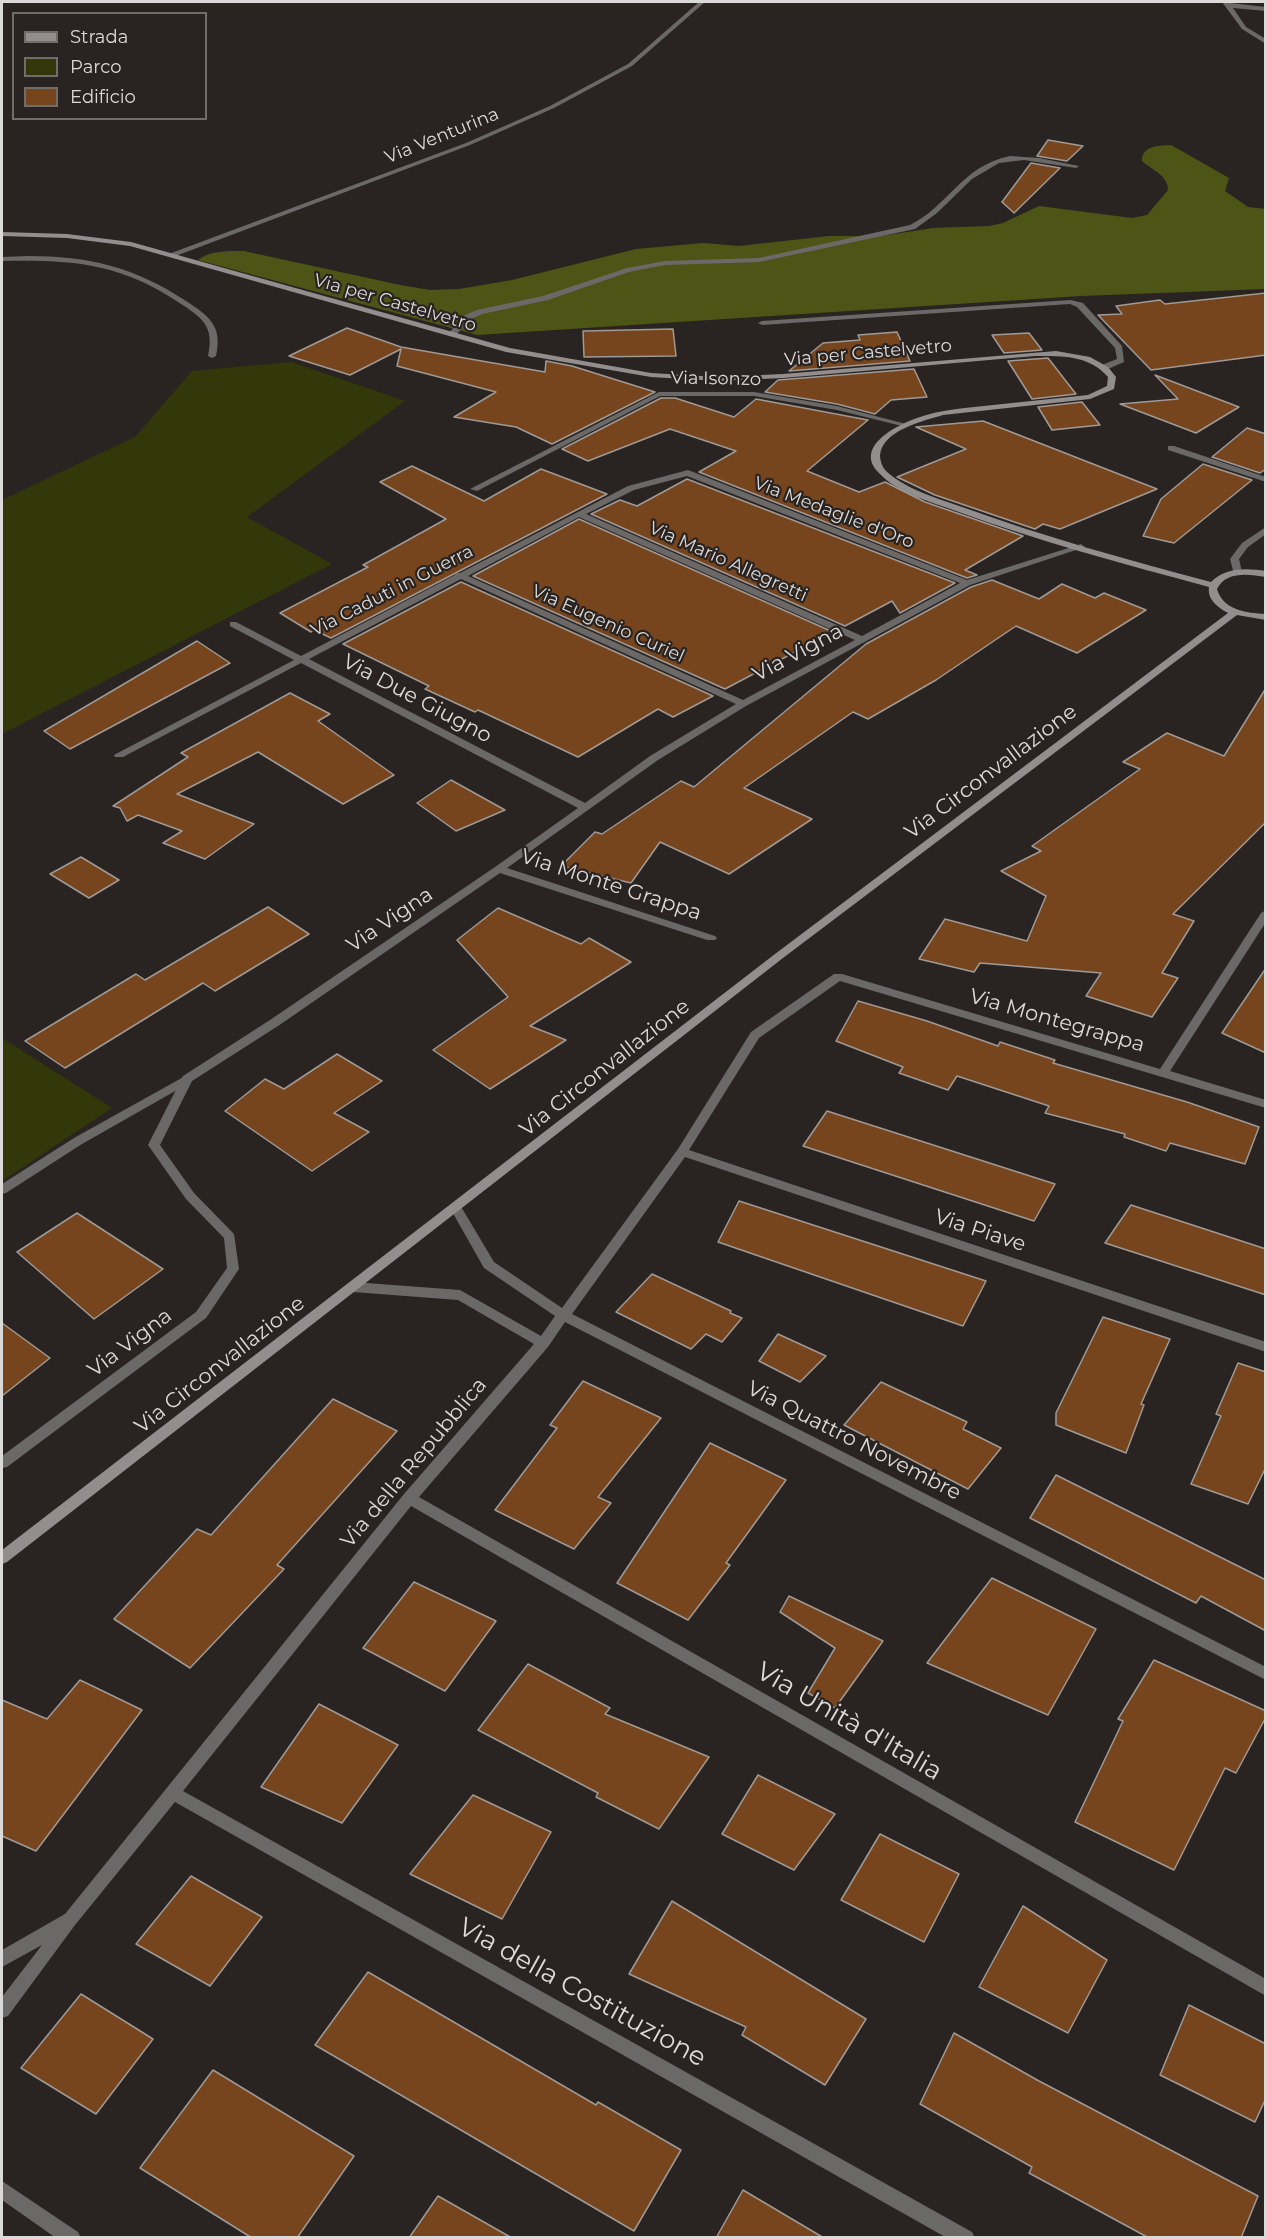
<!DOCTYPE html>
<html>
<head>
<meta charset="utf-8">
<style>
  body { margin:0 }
  #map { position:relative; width:1267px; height:2239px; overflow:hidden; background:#292422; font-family:Montserrat,sans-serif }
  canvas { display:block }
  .frame { position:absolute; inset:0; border:3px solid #dcdad8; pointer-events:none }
  .legend { position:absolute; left:12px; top:12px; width:195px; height:108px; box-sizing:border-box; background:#292422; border:2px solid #716d6b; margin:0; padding:8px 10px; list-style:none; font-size:18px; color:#dcdad8 }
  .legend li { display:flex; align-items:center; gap:12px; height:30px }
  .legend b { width:30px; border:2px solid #716d6b }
</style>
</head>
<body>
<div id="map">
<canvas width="1267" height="2239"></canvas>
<div class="frame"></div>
<ul class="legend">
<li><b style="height:8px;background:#938e8e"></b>Strada</li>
<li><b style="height:16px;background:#33380b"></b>Parco</li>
<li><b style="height:16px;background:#76451e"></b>Edificio</li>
</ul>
</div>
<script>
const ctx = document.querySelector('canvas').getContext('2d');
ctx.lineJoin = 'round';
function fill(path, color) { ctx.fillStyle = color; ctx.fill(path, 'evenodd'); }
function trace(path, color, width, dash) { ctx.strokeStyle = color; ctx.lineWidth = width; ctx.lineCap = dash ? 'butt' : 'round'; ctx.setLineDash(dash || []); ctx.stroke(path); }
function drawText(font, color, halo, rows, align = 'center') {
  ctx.font = font + ' Montserrat,sans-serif'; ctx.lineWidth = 4.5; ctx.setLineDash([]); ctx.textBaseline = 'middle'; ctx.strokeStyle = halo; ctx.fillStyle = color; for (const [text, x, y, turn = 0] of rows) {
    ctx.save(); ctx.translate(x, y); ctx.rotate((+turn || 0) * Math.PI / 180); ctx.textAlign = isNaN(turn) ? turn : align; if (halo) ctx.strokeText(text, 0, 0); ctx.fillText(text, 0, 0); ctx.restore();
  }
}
fill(new Path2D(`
  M 291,362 L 405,401 L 247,517 L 332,564 L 2,734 L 2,500 L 135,437 L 192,371 Z
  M 2,1038 L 112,1108 L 2,1181 Z`), '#33380b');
fill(new Path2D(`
  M 1171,145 L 1229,178 L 1225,191 L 1248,207 L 1266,209 L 1265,289 L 1081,296 L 477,335 L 198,260 C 211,250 228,251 244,251 L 400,285 L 430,290 L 459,289 L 512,280 L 636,249 L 703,243 L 739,246 L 829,236 L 881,236 L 933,228 L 989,226 L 1003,223 L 1039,206 L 1132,218 L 1147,215 L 1168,190 C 1168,175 1152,170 1142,161 C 1142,145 1159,146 1171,145 Z`), '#4d5516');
const building = new Path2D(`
  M 1048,140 L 1083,146 L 1067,161 L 1037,156 Z
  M 1031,163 L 1060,168 L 1014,213 L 1002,202 Z
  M 1266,293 L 1266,355 L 1151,370 L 1098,315 L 1122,314 L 1116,306 L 1160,300 L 1165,304 Z
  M 347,328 L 401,347 L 545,372 L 546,361 L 572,366 L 655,392 L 552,444 L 516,427 L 454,417 L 496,392 L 397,366 L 401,349 L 350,375 L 289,356 Z
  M 673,329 L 676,356 L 584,357 L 583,331 Z
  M 897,332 L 910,361 L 789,371 L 823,343 L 860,340 L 858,335 Z
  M 1029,333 L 1042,350 L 1004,353 L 992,335 Z
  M 1048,358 L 1076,394 L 1032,399 L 1008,361 Z
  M 914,369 L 927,397 L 891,400 L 875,414 L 837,404 L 765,392 L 778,380 Z
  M 1155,375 L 1239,407 L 1196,433 L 1120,404 L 1178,399 Z
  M 661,398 L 675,398 L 734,417 L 756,399 L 868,420 L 807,471 L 859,492 L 885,482 L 925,502 L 1023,536 L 965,570 L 977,575 L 967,578 L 699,472 L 736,451 L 670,429 L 588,461 L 562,449 Z
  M 1082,402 L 1100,425 L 1052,430 L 1038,407 Z
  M 983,421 L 1157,489 L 1060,529 L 1043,524 L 1035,529 L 935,495 L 897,477 L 966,449 L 916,427 Z
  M 1247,428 L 1266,434 L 1266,469 L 1260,473 L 1212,457 Z
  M 1203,464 L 1252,480 L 1174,543 L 1143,536 L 1161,499 Z
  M 412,466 L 484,501 L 541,469 L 607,494 L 331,638 L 314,630 L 311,632 L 280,613 L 368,567 L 363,565 L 446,519 L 380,482 Z
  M 687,479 L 955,583 L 900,613 L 892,601 L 845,626 L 591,514 L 620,500 L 637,506 Z
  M 579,519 L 833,632 L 725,689 L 473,576 Z
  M 992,580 L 1039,599 L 1062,584 L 1095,598 L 1104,593 L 1146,610 L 1077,653 L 1016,626 L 936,680 L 868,719 L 853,712 L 744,788 L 812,819 L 729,874 L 660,842 L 631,883 L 561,866 L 595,832 L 602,834 L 681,781 L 694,787 L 866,644 L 971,587 Z
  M 461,582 L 713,696 L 673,717 L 658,709 L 578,757 L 478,710 L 475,712 L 425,689 L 429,686 L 343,644 Z
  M 197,641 L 230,663 L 70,749 L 44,731 Z
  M 1266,688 L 1266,822 L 1173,914 L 1194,921 L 1162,973 L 1178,978 L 1152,1017 L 1086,996 L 1101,973 L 980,963 L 974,972 L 919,959 L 945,919 L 1027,941 L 1046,896 L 1001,871 L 1041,851 L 1032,846 L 1140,769 L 1123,762 L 1167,733 L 1224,756 Z
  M 290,693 L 330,714 L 318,721 L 394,775 L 343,804 L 258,752 L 177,794 L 254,824 L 205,859 L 163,843 L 182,831 L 138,815 L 127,821 L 120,808 L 113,806 L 188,757 L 181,753 Z
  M 451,780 L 505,810 L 456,831 L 417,803 Z
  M 81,857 L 119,880 L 89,898 L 50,874 Z
  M 268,907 L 309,934 L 215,991 L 203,983 L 65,1068 L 25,1041 L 136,974 L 145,980 Z
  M 498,908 L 581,944 L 589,938 L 631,962 L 530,1026 L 566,1040 L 490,1089 L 433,1050 L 508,997 L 457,940 Z
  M 1266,968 L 1266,1053 L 1222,1033 Z
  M 858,1001 L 927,1021 L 998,1046 L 1000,1042 L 1055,1060 L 1053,1063 L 1187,1102 L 1259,1127 L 1245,1164 L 1170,1143 L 1166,1151 L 1124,1137 L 1125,1134 L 1045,1113 L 1049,1106 L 957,1076 L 948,1090 L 899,1073 L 903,1067 L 836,1041 Z
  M 337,1054 L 382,1081 L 334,1113 L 369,1132 L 312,1171 L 225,1111 L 265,1079 L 284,1089 Z
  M 827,1111 L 1055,1184 L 1034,1221 L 803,1146 Z
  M 739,1201 L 986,1281 L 963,1326 L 718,1242 Z
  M 1131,1205 L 1266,1249 L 1266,1295 L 1105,1243 Z
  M 77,1213 L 163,1269 L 94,1319 L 17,1252 Z
  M 652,1274 L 731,1311 L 730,1313 L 742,1318 L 722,1342 L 706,1334 L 691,1349 L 616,1312 Z
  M 1103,1317 L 1170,1339 L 1141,1404 L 1144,1405 L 1126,1453 L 1056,1425 L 1056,1413 Z
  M 2,1323 L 50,1358 L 2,1396 Z
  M 778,1334 L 826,1356 L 800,1382 L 759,1361 Z
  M 1238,1363 L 1266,1372 L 1266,1467 L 1248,1504 L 1191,1484 L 1221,1416 L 1216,1414 Z
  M 583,1381 L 661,1418 L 598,1497 L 611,1503 L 574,1549 L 495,1510 L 557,1428 L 550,1425 Z
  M 881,1382 L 967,1422 L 963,1429 L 1001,1448 L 968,1489 L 844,1425 Z
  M 333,1399 L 397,1431 L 277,1565 L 284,1569 L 190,1668 L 114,1619 L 197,1529 L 211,1535 Z
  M 710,1443 L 786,1480 L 726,1563 L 730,1565 L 688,1620 L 617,1583 Z
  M 1056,1475 L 1266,1580 L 1266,1631 L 1201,1596 L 1196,1603 L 1030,1518 Z
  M 992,1578 L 1096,1629 L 1048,1715 L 927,1663 Z
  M 414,1582 L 496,1621 L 445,1691 L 363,1648 Z
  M 789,1596 L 883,1641 L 835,1708 L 808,1693 L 835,1648 L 780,1612 Z
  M 1154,1660 L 1266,1711 L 1266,1717 L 1236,1773 L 1225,1768 L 1174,1870 L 1075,1822 L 1123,1721 L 1118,1719 Z
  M 528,1664 L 610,1708 L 605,1714 L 709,1757 L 659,1829 L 596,1797 L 598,1793 L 478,1730 Z
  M 80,1680 L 142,1710 L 36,1851 L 2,1836 L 2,1700 L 47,1719 Z
  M 319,1704 L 398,1745 L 342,1823 L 261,1787 Z
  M 758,1775 L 835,1814 L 794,1870 L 722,1834 Z
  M 473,1795 L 551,1832 L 502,1919 L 410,1874 Z
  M 880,1834 L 959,1874 L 924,1942 L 841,1900 Z
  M 191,1876 L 262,1917 L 210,1986 L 136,1944 Z
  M 672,1901 L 866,2019 L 825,2085 L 742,2035 L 746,2027 L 629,1974 Z
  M 1023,1906 L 1107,1960 L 1068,2033 L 979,1987 Z
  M 368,1972 L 596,2105 L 598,2102 L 681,2150 L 634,2231 L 315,2045 Z
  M 81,1994 L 153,2039 L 96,2114 L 21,2068 Z
  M 1189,2005 L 1266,2044 L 1266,2098 L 1255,2122 L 1160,2075 Z
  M 954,2033 L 1039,2081 L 1258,2196 L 1241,2238 L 1149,2238 L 1029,2173 L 1032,2167 L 920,2104 Z
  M 213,2070 L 354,2156 L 297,2238 L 252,2238 L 140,2168 Z
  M 743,2190 L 824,2238 L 716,2238 Z
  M 438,2196 L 512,2238 L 409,2238 Z`);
fill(building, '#76451e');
trace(building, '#9f9a96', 1.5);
fill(new Path2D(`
  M 1010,156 L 1039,158 L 1079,166 L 1076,168 L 1024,160 L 999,163 L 972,179 L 937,213 L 915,229 L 759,262 L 665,265 L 629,272 L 548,300 L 482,314 L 471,319 L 454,337 L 447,335 L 465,315 L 477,310 L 543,296 L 627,268 L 665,261 L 759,258 L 910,225 C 950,205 960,167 1010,156 Z
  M 28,256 C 88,256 135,267 186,301 C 209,316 223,326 216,356 L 212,358 L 208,356 C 215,325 201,317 178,302 C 117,262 71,260 2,261 L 2,257 Z
  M 1071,300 L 1083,303 L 1122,346 L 1124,362 L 1108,369 L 1102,369 L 1102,365 L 1117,359 L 1115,348 L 1077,307 L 1070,304 L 762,325 L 758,323 L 762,321 Z
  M 187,1075 L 193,1079 L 191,1082 L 82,1144 L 6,1193 L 2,1194 L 2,1184 L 74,1138 Z`), '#6b6868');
fill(new Path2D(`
  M 699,2 L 705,2 L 632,66 L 554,108 L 470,145 L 173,257 L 166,255 L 466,143 L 550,106 L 628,64 Z
  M 1222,2 L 1266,7 L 1266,11 L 1233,8 L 1246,27 L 1266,39 L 1266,44 L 1242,29 Z
  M 659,392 L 754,392 L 837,406 L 910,425 L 906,427 L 837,410 L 754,396 L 660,396 L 477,491 L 470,489 Z
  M 1168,446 L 1174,446 L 1266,477 L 1266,482 L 1168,450 Z
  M 688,470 L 967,580 L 1078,545 L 1081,544 L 1085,547 L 970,585 L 746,706 L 658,760 L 507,868 L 715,936 L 717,938 L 715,940 L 707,940 L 500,873 L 278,1026 L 192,1081 L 160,1145 L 194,1193 L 234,1234 L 239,1269 L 206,1318 L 7,1467 L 2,1468 L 2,1456 L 196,1312 L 227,1268 L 224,1238 L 186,1199 L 148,1145 L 183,1076 L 270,1020 L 495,867 L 578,808 L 301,663 L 123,757 L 115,757 L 114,755 L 294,660 L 230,626 L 230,622 L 236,622 L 301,656 L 455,575 L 456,573 L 460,573 L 628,486 ZM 687,476 L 960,583 L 862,636 L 586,514 L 634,490 ZM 579,517 L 855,640 L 743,700 L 468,576 ZM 461,579 L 736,704 L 650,756 L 585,803 L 309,659 Z
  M 1266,527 L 1266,534 L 1248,547 L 1239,559 L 1242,572 L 1240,574 L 1234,574 L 1230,559 L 1242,543 Z
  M 1266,910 L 1266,922 L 1170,1071 L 1266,1100 L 1266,1108 L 840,981 L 759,1038 L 689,1150 L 1266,1342 L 1266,1352 L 685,1157 L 572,1314 L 1266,1667 L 1266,1680 L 565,1322 L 548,1347 L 419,1497 L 1266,1979 L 1266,1996 L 411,1506 L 183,1791 L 972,2232 L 975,2238 L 947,2238 L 175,1802 L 75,1925 L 8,2016 L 2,2018 L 2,1997 L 42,1945 L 2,1967 L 2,1950 L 65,1914 L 404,1494 L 534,1344 L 458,1300 L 353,1292 L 348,1290 L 347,1287 L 348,1284 L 353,1282 L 460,1290 L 541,1336 L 555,1316 L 484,1268 L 450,1208 L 452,1205 L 460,1205 L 494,1262 L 562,1308 L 678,1149 L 751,1032 L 834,974 L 842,974 L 1160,1069 L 1261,913 Z
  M 2,2181 L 78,2232 L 81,2238 L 56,2238 L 2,2200 Z`), '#6b6868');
fill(new Path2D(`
  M 2,232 L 67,234 L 131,242 L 510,348 L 651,373 L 718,377 L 783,374 L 1056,351 L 1090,357 L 1108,367 L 1116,377 L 1114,389 L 1090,399 L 943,415 C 923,421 883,430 880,455 C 880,460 882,467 886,471 C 907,490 939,499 965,508 C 1045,537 1128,560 1211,582 C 1225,567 1247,568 1266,571 L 1266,577 C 1248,574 1226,571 1217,589 C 1223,610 1246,613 1266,614 L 1266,620 L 1237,615 L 783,958 L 7,1562 L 2,1564 L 2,1550 L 775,954 L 1228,613 C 1217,607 1207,599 1209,587 C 1124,564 1038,541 956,511 C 931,502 897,493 879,473 C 853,447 897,425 917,418 C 942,409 968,408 993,405 C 1025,402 1057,398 1088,395 L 1107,386 L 1108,377 C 1089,355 1062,356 1035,356 L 783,378 L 718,381 L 651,377 L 506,352 L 130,246 L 67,238 L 2,236 Z`), '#938e8e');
drawText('18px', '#dcdad8', '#292422', [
  ["Via Venturina",442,136,-22],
  ["Via per Castelvetro",395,303,16],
  ["Via per Castelvetro",868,353,-5],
  ["Via Isonzo",716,379,1],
  ["Via Medaglie d'Oro",834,513,21],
  ["Via Mario Allegretti",728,562,24],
  ["Via Caduti in Guerra",392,591,-27],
  ["Via Eugenio Curiel",608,624,24]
]);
drawText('21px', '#dcdad8', '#292422', [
  ["Via Vigna",798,653,-28],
  ["Via Due Giugno",417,699,28],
  ["Via Circonvallazione",991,772,-37],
  ["Via Monte Grappa",611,885,18],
  ["Via Vigna",390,920,-34],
  ["Via Montegrappa",1057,1021,16],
  ["Via Circonvallazione",605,1068,-38],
  ["Via Piave",980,1231,18],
  ["Via Vigna",130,1343,-37],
  ["Via Circonvallazione",220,1365,-38],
  ["Via Quattro Novembre",854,1441,27],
  ["Via della Repubblica",414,1463,-50]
]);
drawText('26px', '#dcdad8', '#292422', [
  ["Via Unità d'Italia",849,1722,30],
  ["Via della Costituzione",582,1993,29]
]);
</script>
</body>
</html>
